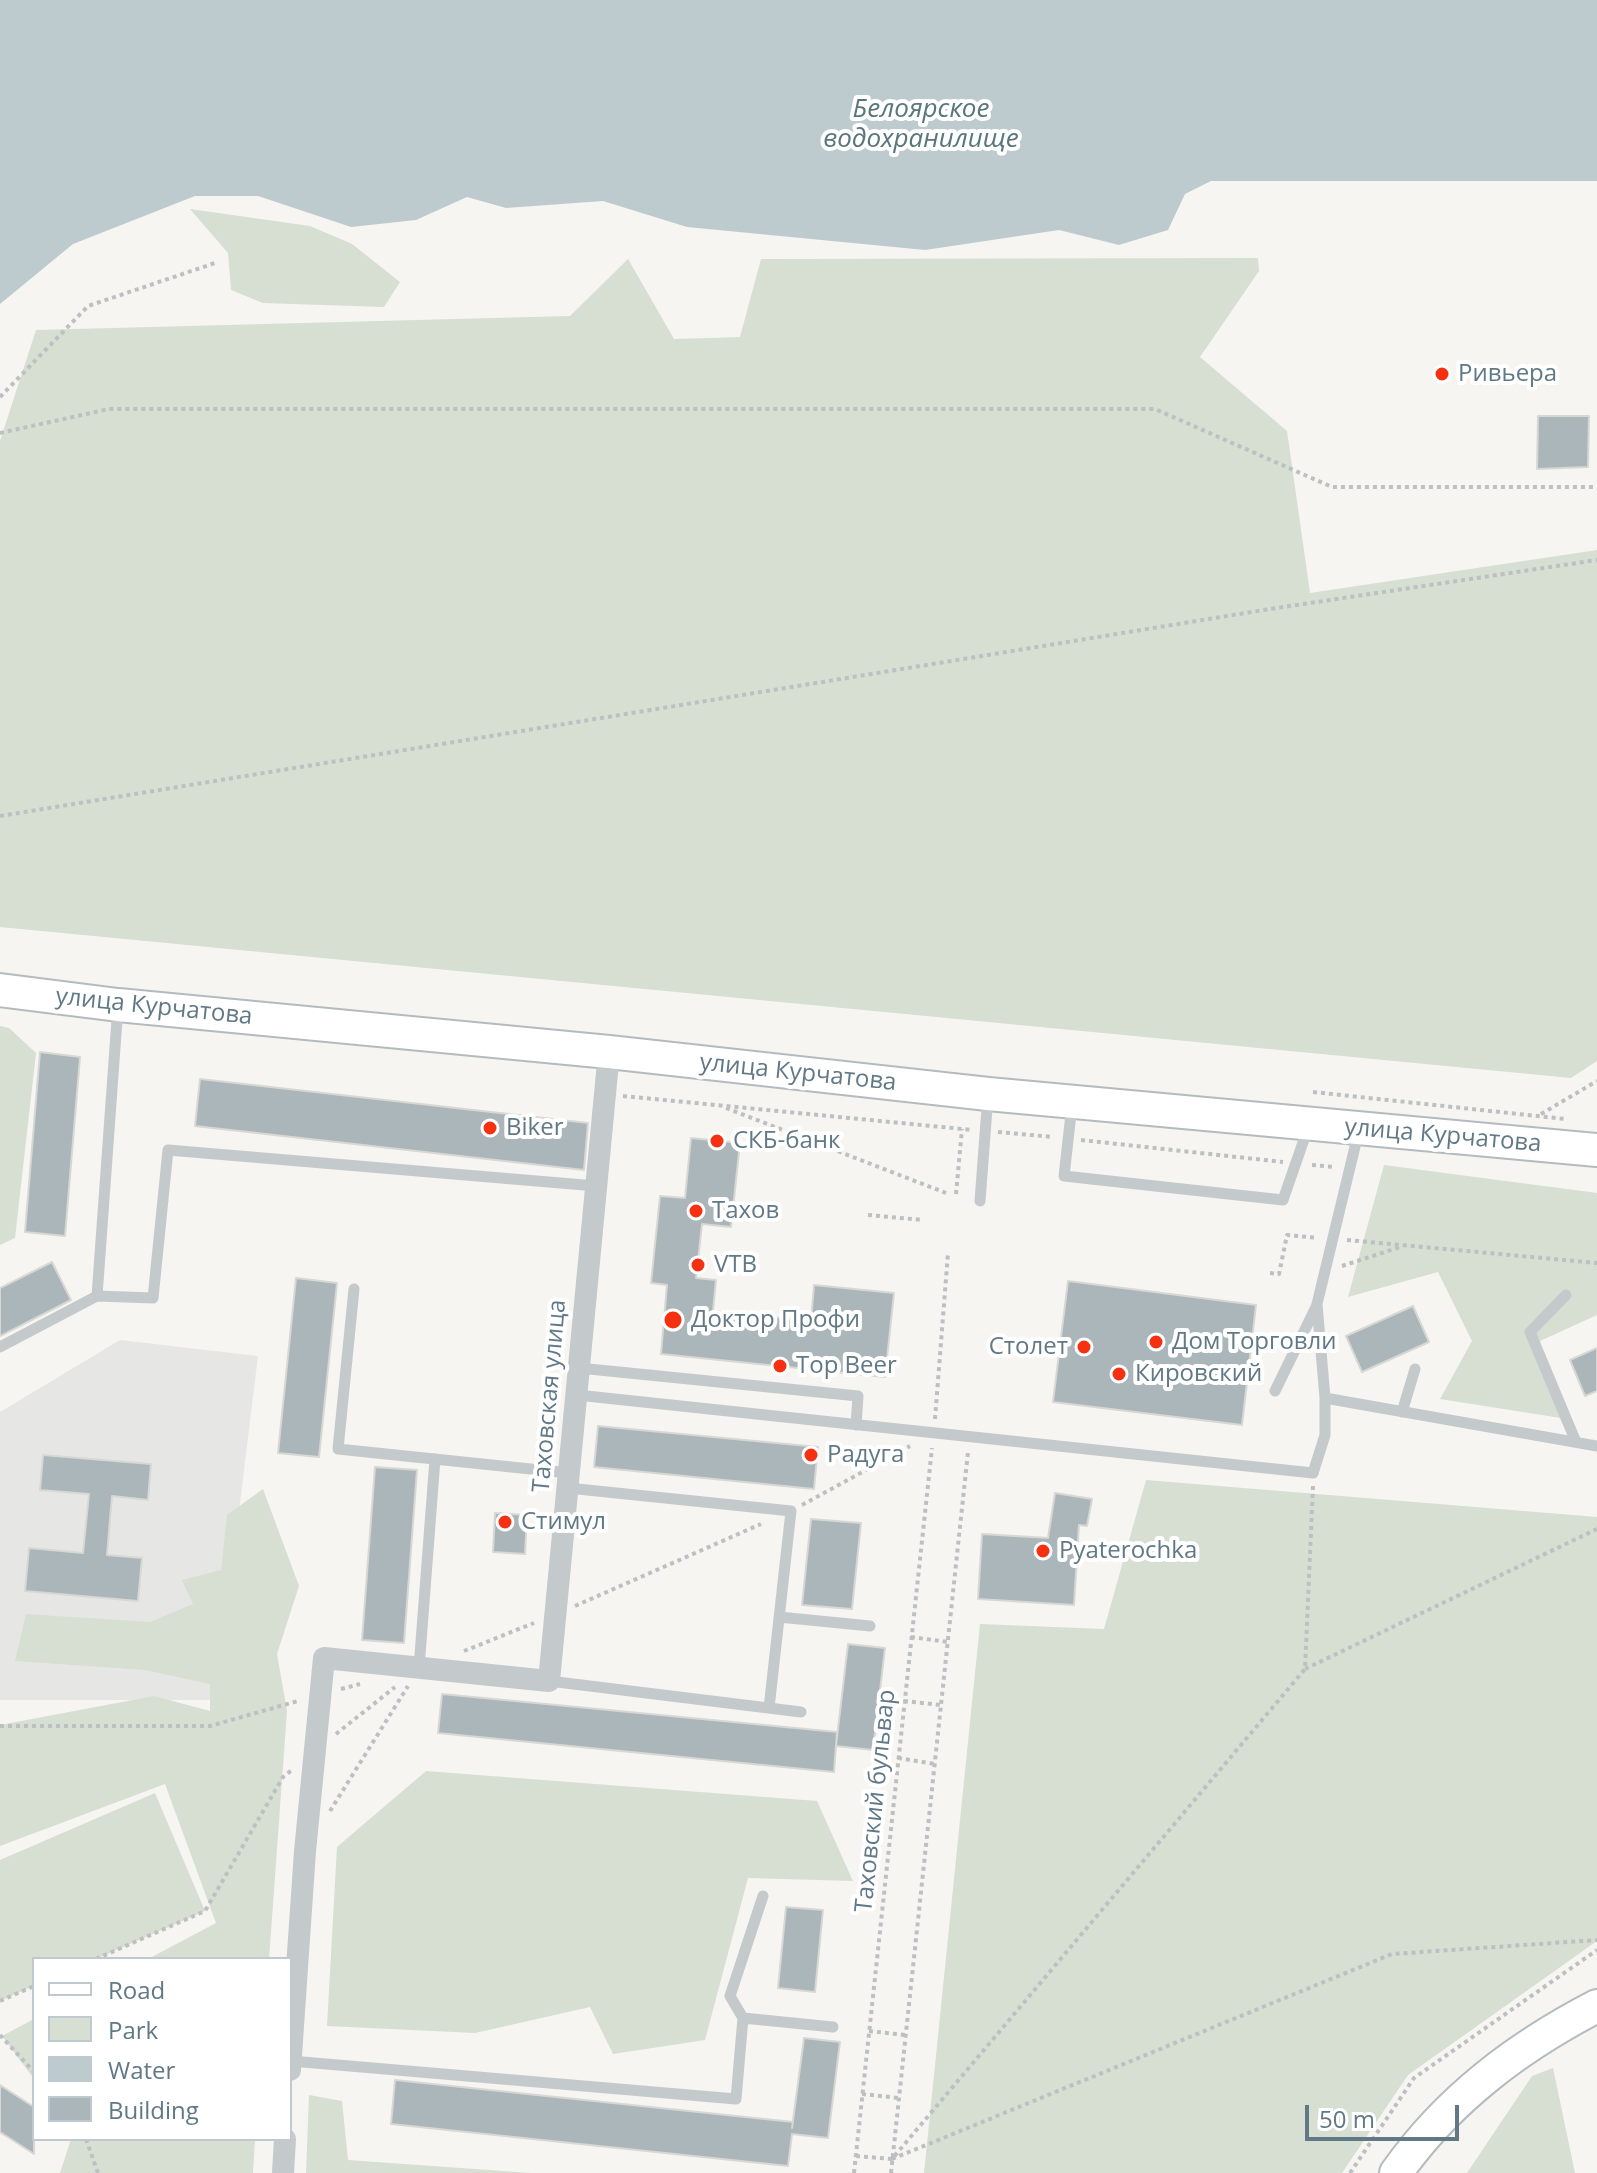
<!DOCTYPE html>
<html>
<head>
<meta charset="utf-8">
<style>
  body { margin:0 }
  #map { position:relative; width:1597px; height:2173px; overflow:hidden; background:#f6f5f1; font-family:"Open Sans",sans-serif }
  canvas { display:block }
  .legend { position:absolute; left:32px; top:1957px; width:260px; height:184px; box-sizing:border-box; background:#fff; border:2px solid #c0c9cf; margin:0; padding:10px 14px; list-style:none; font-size:24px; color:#617986 }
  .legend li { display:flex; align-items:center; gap:16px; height:40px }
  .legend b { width:40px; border:2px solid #c0c9cf }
  .scale { position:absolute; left:1305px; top:2105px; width:154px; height:36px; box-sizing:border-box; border:4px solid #617986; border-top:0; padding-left:10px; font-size:24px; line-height:28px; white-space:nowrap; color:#617986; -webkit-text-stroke:6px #fff; paint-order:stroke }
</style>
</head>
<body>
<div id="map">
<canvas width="1597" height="2173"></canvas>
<ul class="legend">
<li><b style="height:10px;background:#fff"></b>Road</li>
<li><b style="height:22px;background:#d7ded2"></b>Park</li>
<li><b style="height:22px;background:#bdcbcf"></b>Water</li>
<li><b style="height:22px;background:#abb6ba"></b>Building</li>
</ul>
<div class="scale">50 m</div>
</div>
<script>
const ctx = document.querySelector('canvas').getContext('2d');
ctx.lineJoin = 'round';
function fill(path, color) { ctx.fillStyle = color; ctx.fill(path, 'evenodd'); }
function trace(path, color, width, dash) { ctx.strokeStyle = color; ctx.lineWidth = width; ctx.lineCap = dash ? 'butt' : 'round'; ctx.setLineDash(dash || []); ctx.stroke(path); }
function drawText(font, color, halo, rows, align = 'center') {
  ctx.font = font + ' "Open Sans",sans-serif'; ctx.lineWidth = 8; ctx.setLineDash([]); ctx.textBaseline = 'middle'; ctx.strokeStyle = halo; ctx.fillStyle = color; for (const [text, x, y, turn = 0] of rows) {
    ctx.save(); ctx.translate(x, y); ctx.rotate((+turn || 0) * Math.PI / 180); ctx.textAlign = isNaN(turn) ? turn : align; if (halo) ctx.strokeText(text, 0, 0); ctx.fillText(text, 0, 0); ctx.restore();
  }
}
fill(new Path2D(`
  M 120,1340 L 258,1356 L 216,1700 L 0,1700 L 0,1412 Z`), '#e6e7e5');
fill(new Path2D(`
  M 190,209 L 310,226 L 352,244 L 400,282 L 384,307 L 263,303 L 231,290 L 228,253 Z
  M 1258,258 L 1259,271 L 1200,357 L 1287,431 L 1310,593 L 1597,550 L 1597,1061 L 1571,1078 L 0,927 L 0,441 L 36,330 L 570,316 L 628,259 L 674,339 L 740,337 L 761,259 Z
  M 0,1026 L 9,1028 L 36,1053 L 15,1238 L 0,1245 Z
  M 1384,1165 L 1597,1193 L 1597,1315 L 1540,1341 L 1561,1418 L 1440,1399 L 1472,1341 L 1438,1272 L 1348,1297 Z
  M 1146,1480 L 1597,1517 L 1597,1941 L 1408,2075 L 1342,2173 L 924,2173 L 980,1624 L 1104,1629 Z
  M 263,1489 L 299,1586 L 277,1654 L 287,1711 L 269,1959 L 148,1959 L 216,1923 L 165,1784 L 0,1846 L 0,1725 L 154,1696 L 210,1711 L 210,1684 L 145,1670 L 15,1661 L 26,1614 L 150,1622 L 193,1604 L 182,1580 L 221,1570 L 227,1515 Z
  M 426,1771 L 817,1801 L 853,1881 L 748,1878 L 705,2040 L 613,2054 L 590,2007 L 475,2033 L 327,2026 L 337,1847 Z
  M 155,1793 L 205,1911 L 96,1959 L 34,1959 L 34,1986 L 0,2001 L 0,1860 Z
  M 34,2019 L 34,2079 L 2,2036 Z
  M 1553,2068 L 1575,2173 L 1467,2173 L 1532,2076 Z
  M 309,2095 L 342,2101 L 348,2160 L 531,2173 L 306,2173 Z
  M 71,2139 L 255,2139 L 253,2173 L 60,2173 Z`), '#d7ded2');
fill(new Path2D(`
  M 0,0 L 1597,0 L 1597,181 L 1211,181 L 1185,194 L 1168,230 L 1119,245 L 1059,230 L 925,250 L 687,227 L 603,201 L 506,208 L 467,197 L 416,220 L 351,227 L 258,196 L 195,196 L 73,244 L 0,304 Z`), '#bdcbcf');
const building = new Path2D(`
  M 1538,416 L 1589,416 L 1588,467 L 1537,469 Z
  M 40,1052 L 80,1057 L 65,1236 L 25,1232 Z
  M 200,1079 L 588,1123 L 584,1170 L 195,1126 Z
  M 691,1138 L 740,1143 L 731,1227 L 702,1224 L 696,1278 L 716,1280 L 713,1311 L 811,1321 L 814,1285 L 894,1293 L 885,1377 L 661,1354 L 667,1285 L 651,1283 L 660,1196 L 685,1198 Z
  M 52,1262 L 71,1300 L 0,1336 L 0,1288 Z
  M 296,1278 L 337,1283 L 319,1457 L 278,1453 Z
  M 1068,1281 L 1256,1305 L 1242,1425 L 1053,1402 Z
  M 1413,1306 L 1429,1342 L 1362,1372 L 1346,1336 Z
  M 1597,1348 L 1597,1391 L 1585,1396 L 1570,1360 Z
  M 598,1426 L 818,1447 L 814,1489 L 594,1467 Z
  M 43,1455 L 151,1464 L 148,1500 L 112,1496 L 107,1555 L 142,1558 L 138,1601 L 25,1591 L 29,1548 L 83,1553 L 89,1494 L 40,1490 Z
  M 375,1467 L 417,1470 L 404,1643 L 362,1640 Z
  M 1055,1493 L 1092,1499 L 1087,1526 L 1079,1525 L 1074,1605 L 978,1599 L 982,1534 L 1048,1538 Z
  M 495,1513 L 527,1515 L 525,1554 L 493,1552 Z
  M 811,1519 L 861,1523 L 852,1609 L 802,1605 Z
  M 848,1644 L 885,1648 L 873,1750 L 836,1746 Z
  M 442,1694 L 837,1732 L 834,1772 L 438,1733 Z
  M 786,1907 L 823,1910 L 815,1992 L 778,1988 Z
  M 804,2038 L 840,2042 L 828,2138 L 792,2134 L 788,2166 L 391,2124 L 395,2080 L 793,2122 L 792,2128 Z
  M 0,2085 L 34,2107 L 34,2154 L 0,2132 Z`);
fill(building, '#abb6ba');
trace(building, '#d7d7d4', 2);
const secondary = new Path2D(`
  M 0,990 L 118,1005 L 609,1052 L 988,1094 L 1597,1150
  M 1396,2173 C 1448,2099 1518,2047 1597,2006`);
trace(secondary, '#b4bbbf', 36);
trace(new Path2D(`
  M 0,397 L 88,306 L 218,262
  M 0,433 L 109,409 L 1155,409 L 1332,487 L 1597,487
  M 0,816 L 1270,609 L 1597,560
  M 1313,1092 L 1565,1119
  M 623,1096 L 973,1130
  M 726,1108 L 946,1193
  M 1541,1114 L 1597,1081
  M 998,1132 L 1053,1137
  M 1081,1140 L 1283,1162
  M 1312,1165 L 1335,1167
  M 956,1194 L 962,1129
  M 868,1215 L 923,1220
  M 1347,1240 L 1597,1263
  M 1342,1266 L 1403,1246
  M 1270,1273 L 1279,1274 L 1287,1235 L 1318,1238
  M 935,1419 L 948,1253
  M 1313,1486 L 1305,1669 L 892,2159 L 1392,1954 L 1597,1940
  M 802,1505 L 910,1446
  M 575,1606 L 761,1524
  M 911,1637 L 948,1642
  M 464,1651 L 534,1623
  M 1305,1669 L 1597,1529
  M 341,1689 L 360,1684
  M 904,1701 L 941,1705
  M 0,1726 L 210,1726 L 298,1701
  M 336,1734 L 395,1687
  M 898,1758 L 935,1764
  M 330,1811 L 408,1686
  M 96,1959 L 205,1911 L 283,1777 L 292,1770
  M 0,2001 L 34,1986
  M 869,2031 L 905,2035
  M 0,2035 L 34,2072
  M 862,2094 L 899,2098
  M 86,2139 L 98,2173
  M 856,2156 L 892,2159
  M 854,2173 L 932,1448
  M 891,2173 L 968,1452
  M 1350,2173 L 1414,2078 L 1597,1950`), '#bdc0c2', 4, [4, 4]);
trace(new Path2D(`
  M 1072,1105 L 1064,1176 L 1283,1200 L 1309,1125
  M 980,1201 L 988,1095
  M 354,1289 L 338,1449 L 569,1473
  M 1566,1295 L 1530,1332 L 1576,1442
  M 97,1296 L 153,1298 L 168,1150 L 596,1186
  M 0,1347 L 97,1296 L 118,1006
  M 579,1368 L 858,1396 L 856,1425
  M 1275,1391 L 1317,1305
  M 577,1395 L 1313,1473 L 1325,1435 L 1325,1398 L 1317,1304 L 1359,1130
  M 1325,1398 L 1597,1446
  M 1402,1412 L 1415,1369
  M 568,1488 L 791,1511 L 769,1708
  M 779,1617 L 870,1626
  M 419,1668 L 435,1459
  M 549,1681 L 801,1712
  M 743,2018 L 833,2027
  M 291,2061 L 736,2099 L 743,2018 L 730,1996 L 763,1896`), '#c4c9cc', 11);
trace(new Path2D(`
  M 290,2070 L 305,1851 L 324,1658 L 549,1681 L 609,1052
  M 283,2173 L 285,2139`), '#c4c9cc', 22);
trace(secondary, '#fff', 32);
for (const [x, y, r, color] of [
  [1442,374,8,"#f53112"],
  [490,1128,8,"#f53112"],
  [717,1141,8,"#f53112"],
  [696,1211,8,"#f53112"],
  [698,1265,8,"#f53112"],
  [673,1320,10,"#f53112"],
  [1156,1342,8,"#f53112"],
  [1084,1347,8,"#f53112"],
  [780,1366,8,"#f53112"],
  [1119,1374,8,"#f53112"],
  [811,1455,8,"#f53112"],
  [505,1522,8,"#f53112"],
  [1043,1551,8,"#f53112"]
]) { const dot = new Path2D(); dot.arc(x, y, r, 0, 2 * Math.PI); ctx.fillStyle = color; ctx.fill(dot); trace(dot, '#fff', 3); }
drawText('24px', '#617986', '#fff', [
  ["Ривьера",1458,374],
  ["Biker",506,1128],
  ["СКБ-банк",733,1141],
  ["Тахов",712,1211],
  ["VTB",714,1265],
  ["Доктор Профи",691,1320],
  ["Дом Торговли",1172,1342],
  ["Столет",1068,1347,"right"],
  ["Top Beer",796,1366],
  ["Кировский",1135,1374],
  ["Радуга",827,1455],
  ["Стимул",521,1522],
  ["Pyaterochka",1059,1551]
], 'left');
drawText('24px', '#617986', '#fff', [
  ["улица Курчатова",154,1007,6],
  ["улица Курчатова",798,1073,6],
  ["улица Курчатова",1443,1136,5],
  ["Таховская улица",550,1396,-85],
  ["Таховский бульвар",876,1801,-84]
]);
drawText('italic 26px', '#58767c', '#fff', [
  ["Белоярское",921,110],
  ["водохранилище",921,140]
]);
</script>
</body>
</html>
